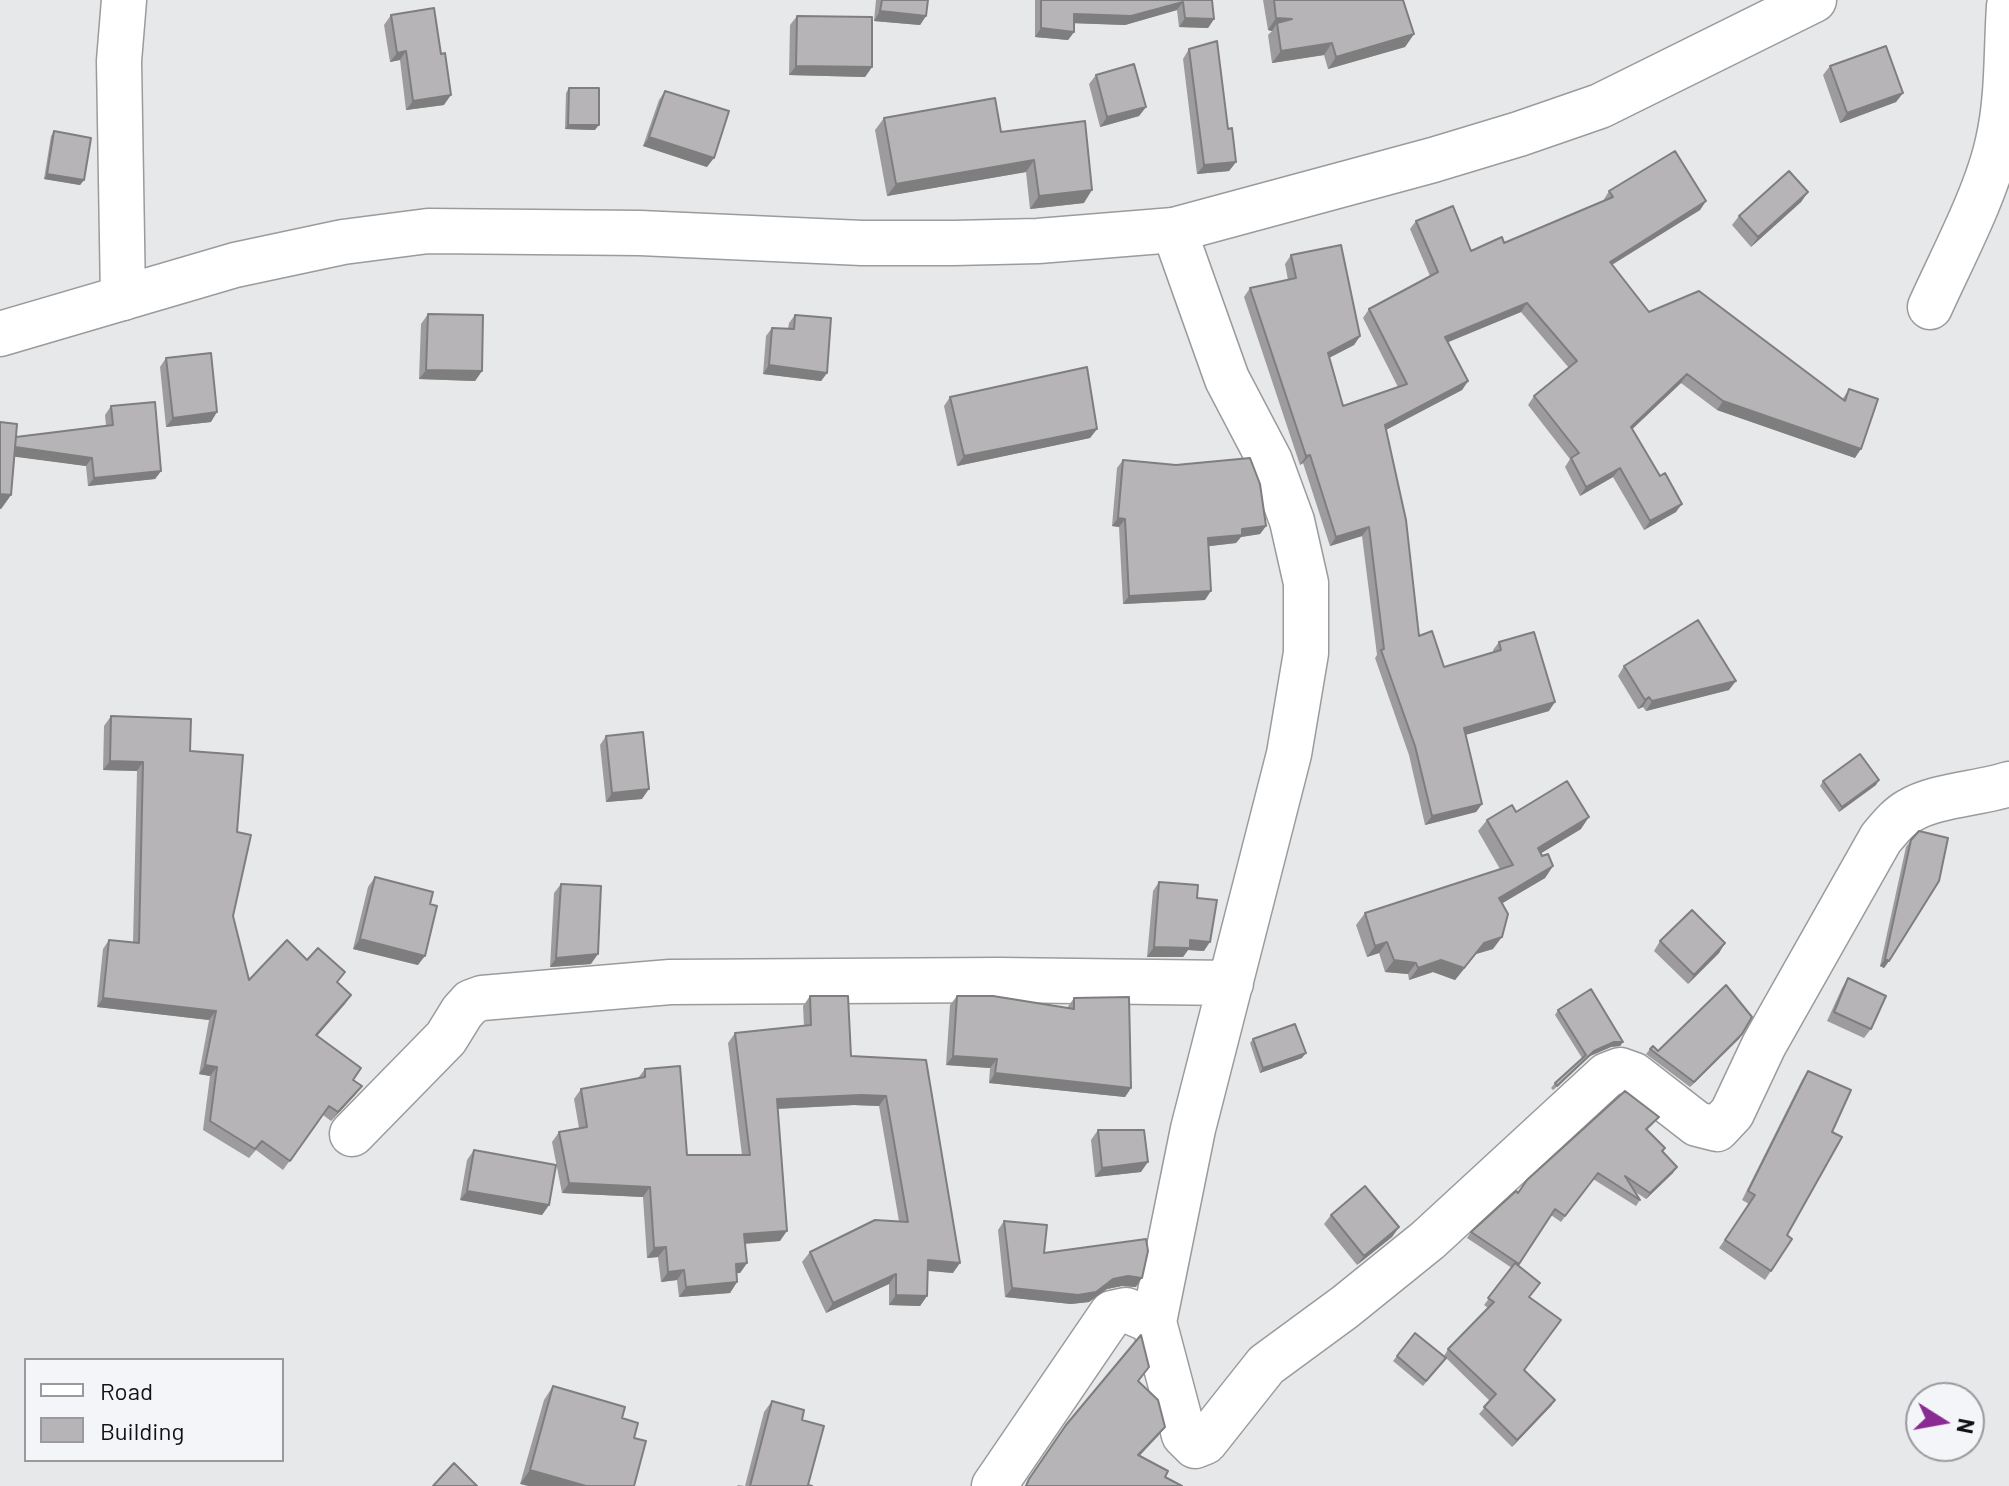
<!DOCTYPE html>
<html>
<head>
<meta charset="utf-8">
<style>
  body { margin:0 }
  #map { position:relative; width:2009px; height:1486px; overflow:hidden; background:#e7e8ea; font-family:Barlow,sans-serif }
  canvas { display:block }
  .legend { position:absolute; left:24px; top:1358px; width:260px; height:104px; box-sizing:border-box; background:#f4f5f8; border:2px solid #9a9a9c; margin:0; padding:10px 14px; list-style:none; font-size:24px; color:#121213 }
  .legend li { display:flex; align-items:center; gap:16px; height:40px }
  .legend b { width:40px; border:2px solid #9a9a9c }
  .north { position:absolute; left:1905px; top:1382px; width:80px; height:80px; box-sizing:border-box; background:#f4f5f8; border:2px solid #9a9a9c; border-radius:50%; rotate:101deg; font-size:22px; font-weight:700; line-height:32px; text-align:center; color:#121213 }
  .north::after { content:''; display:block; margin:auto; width:28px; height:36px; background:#8a2a93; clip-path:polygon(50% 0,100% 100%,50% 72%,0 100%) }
</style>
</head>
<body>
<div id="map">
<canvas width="2009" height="1486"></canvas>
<ul class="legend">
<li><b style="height:10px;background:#fff"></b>Road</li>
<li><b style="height:22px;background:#b6b4b6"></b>Building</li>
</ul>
<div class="north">N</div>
</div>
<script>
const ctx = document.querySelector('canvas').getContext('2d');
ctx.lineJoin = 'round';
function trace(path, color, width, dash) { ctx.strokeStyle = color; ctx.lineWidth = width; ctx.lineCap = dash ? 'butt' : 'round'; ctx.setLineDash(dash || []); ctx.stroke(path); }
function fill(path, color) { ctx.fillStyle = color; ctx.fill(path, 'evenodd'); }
const street = new Path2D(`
  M 123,298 L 119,61 L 124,0
  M 1930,307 C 1952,258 1987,193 1998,141 C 2008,98 2006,51 2009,6
  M 352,1134 L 446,1038 L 462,1012 L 471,1002 L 482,998 L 670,982 L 1000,980 L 1231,983
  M 1154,1322 L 1193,1129 L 1289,754 L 1306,653 L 1306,583 L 1292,521 L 1270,461 L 1227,379 L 1174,230
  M 994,1486 L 1112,1313 L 1126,1310 L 1154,1322 L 1184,1435 L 1195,1446 L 1205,1442 L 1266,1365 L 1345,1307 L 1428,1240 L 1607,1075 L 1620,1070 L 1634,1075 L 1697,1124 L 1717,1129 L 1732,1113 L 1764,1045 L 1881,838 C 1889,829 1898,817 1909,811 C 1935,795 1978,794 2009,784`);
const secondary = new Path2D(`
  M 0,334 L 235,265 L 343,242 L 428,231 L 640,233 L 862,243 L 954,243 L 1038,241 L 1174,230 L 1433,160 L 1519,134 L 1600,106 L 1814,0`);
trace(street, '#9a9b9d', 47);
trace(secondary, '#9a9b9d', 47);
trace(street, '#fff', 44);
trace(secondary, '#fff', 44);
fill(new Path2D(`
  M 876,0 L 928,0 L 926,16 L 920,25 L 874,21 Z
  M 1035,0 L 1212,0 L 1214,19 L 1208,28 L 1179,27 L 1177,10 L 1125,25 L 1074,23 L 1074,32 L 1068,40 L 1035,37 Z
  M 1263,0 L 1403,0 L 1414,34 L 1405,47 L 1328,69 L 1324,55 L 1272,63 L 1268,35 L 1272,31 L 1268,30 Z
  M 391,15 L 444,105 L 406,110 L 400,60 L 390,62 L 384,25 Z
  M 797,16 L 872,67 L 865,77 L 789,75 L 790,25 Z
  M 1189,49 L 1228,129 L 1236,162 L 1229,171 L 1197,174 L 1183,59 Z
  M 1830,66 L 1903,93 L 1896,102 L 1840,123 L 1823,75 Z
  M 1096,75 L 1146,107 L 1139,116 L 1100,127 L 1089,84 Z
  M 569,88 L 595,130 L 565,129 L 566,93 Z
  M 665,91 L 707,167 L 643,146 L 659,100 Z
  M 884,118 L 1001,132 L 1084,203 L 1030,209 L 1026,172 L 887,196 L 875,130 Z
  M 54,131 L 84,180 L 80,185 L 44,179 L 51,136 Z
  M 1609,191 L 1706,201 L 1700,210 L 1612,265 L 1649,312 L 1842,400 L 1849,389 L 1855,458 L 1717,410 L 1681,383 L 1632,429 L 1676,512 L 1644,530 L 1613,477 L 1580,496 L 1565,467 L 1570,459 L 1528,405 L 1534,396 L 1569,368 L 1521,312 L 1447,342 L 1468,381 L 1462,390 L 1386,430 L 1419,636 L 1444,667 L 1494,653 L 1493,650 L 1499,642 L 1549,711 L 1465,735 L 1482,804 L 1476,812 L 1425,825 L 1409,755 L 1375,658 L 1377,655 L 1362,536 L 1330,546 L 1303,463 L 1300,465 L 1244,297 L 1250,288 L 1288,280 L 1285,264 L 1291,255 L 1360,336 L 1354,345 L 1329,358 L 1343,406 L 1398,387 L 1363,318 L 1369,309 L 1430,276 L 1410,229 L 1416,221 L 1471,251 L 1504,243 L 1603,201 Z
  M 1808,192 L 1801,202 L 1751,247 L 1732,225 L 1739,216 Z
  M 428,314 L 482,371 L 475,381 L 419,379 L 421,324 Z
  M 795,315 L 827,373 L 821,381 L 763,374 L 766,336 L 772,328 L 788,329 L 789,323 Z
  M 166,358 L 211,422 L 166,427 L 160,367 Z
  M 950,397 L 1097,429 L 1090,438 L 957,466 L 944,406 Z
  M 111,406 L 161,471 L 155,479 L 88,486 L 86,466 L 14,456 L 11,495 L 1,509 L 16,437 L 106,426 L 105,415 Z
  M 1123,460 L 1266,526 L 1260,534 L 1241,537 L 1236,543 L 1209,546 L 1205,600 L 1123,604 L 1119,527 L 1112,526 L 1117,468 Z
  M 1624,666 L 1729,690 L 1646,711 L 1643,707 L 1638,709 L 1618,676 Z
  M 111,716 L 190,751 L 237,832 L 233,916 L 249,980 L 307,960 L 338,982 L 351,995 L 317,1036 L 353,1080 L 355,1095 L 331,1121 L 323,1115 L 283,1170 L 256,1150 L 249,1158 L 203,1130 L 210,1076 L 199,1074 L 209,1020 L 97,1007 L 103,949 L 109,940 L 133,943 L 137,771 L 103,770 L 104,726 Z
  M 606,736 L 642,799 L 606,802 L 600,745 Z
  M 1823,781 L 1876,785 L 1839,812 L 1820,786 Z
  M 1516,812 L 1581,829 L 1541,853 L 1553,866 L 1545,878 L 1502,903 L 1493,949 L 1476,954 L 1455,980 L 1433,972 L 1409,980 L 1408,974 L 1385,972 L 1379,953 L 1367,957 L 1356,925 L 1365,913 L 1500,869 L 1478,831 L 1487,820 Z
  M 1911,840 L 1889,961 L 1884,968 L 1880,966 L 1906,847 Z
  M 375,877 L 418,965 L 353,949 L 368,887 Z
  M 1159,882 L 1197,898 L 1204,951 L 1188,950 L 1183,957 L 1147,957 L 1153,891 Z
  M 561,884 L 591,964 L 550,967 L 554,893 Z
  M 1660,941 L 1725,943 L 1719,953 L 1688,984 L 1654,951 Z
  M 1848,978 L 1871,1029 L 1864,1038 L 1827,1021 L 1842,988 Z
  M 810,996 L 851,1056 L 926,1060 L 953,1273 L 928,1271 L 927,1296 L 920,1306 L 889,1305 L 889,1284 L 826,1313 L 802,1262 L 810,1252 L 899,1221 L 879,1106 L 854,1105 L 778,1109 L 780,1241 L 745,1244 L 747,1263 L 740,1273 L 736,1273 L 737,1282 L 730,1293 L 679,1297 L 677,1280 L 661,1282 L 658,1257 L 647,1258 L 643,1197 L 562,1193 L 552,1142 L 559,1132 L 579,1128 L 574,1099 L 581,1089 L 638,1078 L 645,1069 L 687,1155 L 742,1155 L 728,1043 L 735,1033 L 804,1026 L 803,1006 Z
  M 957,996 L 1067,1008 L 1074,998 L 1131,1088 L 1125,1097 L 989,1083 L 990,1068 L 946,1065 L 950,1005 Z
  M 1558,1010 L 1623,1042 L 1620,1046 L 1611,1047 L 1590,1056 L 1553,1090 L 1551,1088 L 1555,1083 L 1582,1058 L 1555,1015 Z
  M 1742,1034 L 1690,1087 L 1646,1054 L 1650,1049 L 1658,1051 Z
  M 1253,1039 L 1302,1058 L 1260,1073 L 1250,1043 Z
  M 1808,1071 L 1787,1235 L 1792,1239 L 1765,1280 L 1719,1248 L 1749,1204 L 1742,1200 L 1802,1080 Z
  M 1654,1123 L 1647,1130 L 1665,1148 L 1663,1151 L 1673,1173 L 1646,1199 L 1634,1191 L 1640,1200 L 1636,1206 L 1593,1179 L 1561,1222 L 1551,1215 L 1518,1265 L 1529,1298 L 1524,1370 L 1555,1400 L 1551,1406 L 1512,1447 L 1479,1414 L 1490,1401 L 1444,1356 L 1448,1349 L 1488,1308 L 1484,1305 L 1512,1268 L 1467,1238 L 1471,1232 L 1518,1193 Z
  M 1098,1130 L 1141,1172 L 1095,1177 L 1091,1140 Z
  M 474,1150 L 549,1205 L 542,1215 L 460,1200 L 467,1160 Z
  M 1331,1215 L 1399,1227 L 1392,1237 L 1357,1265 L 1324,1224 Z
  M 1004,1221 L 1044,1253 L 1136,1287 L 1122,1286 L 1107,1289 L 1089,1302 L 1071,1304 L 1005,1297 L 998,1230 Z
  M 1415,1333 L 1446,1358 L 1423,1386 L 1393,1361 Z
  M 553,1386 L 625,1407 L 520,1484 L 544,1400 Z
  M 772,1401 L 802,1420 L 808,1485 L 812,1486 L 737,1486 L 738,1485 L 745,1486 L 764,1412 Z`), '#9d9b9d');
fill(new Path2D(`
  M 1183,2 L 1177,10 L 1125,25 L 1068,23 L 1074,14 Z
  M 880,11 L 926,16 L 920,25 L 874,21 Z
  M 1185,18 L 1214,19 L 1208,28 L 1179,27 Z
  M 1276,18 L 1292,19 L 1277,23 L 1272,31 L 1268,30 Z
  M 1041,28 L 1074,32 L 1068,40 L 1035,37 Z
  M 1414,34 L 1405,47 L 1328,69 L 1336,57 Z
  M 1332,43 L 1324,55 L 1272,63 L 1281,51 Z
  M 406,51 L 400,60 L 390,62 L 397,53 Z
  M 796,66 L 872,67 L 865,77 L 789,75 Z
  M 1903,93 L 1896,102 L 1840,123 L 1847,113 Z
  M 451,95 L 444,105 L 406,110 L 413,101 Z
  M 1146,107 L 1139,116 L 1100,127 L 1107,117 Z
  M 568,125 L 599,125 L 595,130 L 565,129 Z
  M 649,137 L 714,158 L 707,167 L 643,146 Z
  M 1034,160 L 1026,172 L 887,196 L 896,184 Z
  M 1236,162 L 1229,171 L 1197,174 L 1204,165 Z
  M 47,174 L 84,180 L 80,185 L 44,179 Z
  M 1092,190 L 1084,203 L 1030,209 L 1039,196 Z
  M 1808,192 L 1801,202 L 1751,247 L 1758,237 Z
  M 1706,201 L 1700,210 L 1603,270 L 1610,262 Z
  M 1527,303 L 1521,312 L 1439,346 L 1445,337 Z
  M 1360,336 L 1354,345 L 1321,362 L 1328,353 Z
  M 769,365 L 827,373 L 821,381 L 763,374 Z
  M 426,370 L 482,371 L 475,381 L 419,379 Z
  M 1687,374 L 1681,383 L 1625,436 L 1631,427 Z
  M 1468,381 L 1462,390 L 1378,434 L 1385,425 Z
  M 1723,401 L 1861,449 L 1855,458 L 1717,410 Z
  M 217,412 L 211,422 L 166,427 L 173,418 Z
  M 1097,429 L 1090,438 L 957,466 L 964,456 Z
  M 15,447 L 92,458 L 86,466 L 9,456 Z
  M 1310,455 L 1303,463 L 1300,465 L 1306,456 Z
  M 1620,468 L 1613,477 L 1580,496 L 1586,487 Z
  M 161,471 L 155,479 L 88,486 L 94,478 Z
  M 0,494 L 11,495 L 1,509 L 0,509 Z
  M 1682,504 L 1676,512 L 1644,530 L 1650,521 Z
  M 1118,518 L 1125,519 L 1119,527 L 1112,526 Z
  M 1266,526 L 1260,534 L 1241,537 L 1236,543 L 1202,547 L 1208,538 L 1242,529 Z
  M 1369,527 L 1362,536 L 1330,546 L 1336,537 Z
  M 1211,591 L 1205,600 L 1123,604 L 1129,596 Z
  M 1736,681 L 1729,690 L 1646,711 L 1652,701 Z
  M 1649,697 L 1643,707 L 1638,709 L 1645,700 Z
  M 1555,702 L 1549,711 L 1458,737 L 1464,728 Z
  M 110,761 L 143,762 L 137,771 L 103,770 Z
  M 1879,780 L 1876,785 L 1839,812 L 1842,807 Z
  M 649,789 L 642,799 L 606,802 L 612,793 Z
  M 1482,804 L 1476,812 L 1425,825 L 1432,816 Z
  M 1589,817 L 1581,829 L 1530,860 L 1538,848 Z
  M 1553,866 L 1545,878 L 1491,910 L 1499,898 Z
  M 1502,937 L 1493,949 L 1476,954 L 1455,980 L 1433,972 L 1409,980 L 1418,968 Z
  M 360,939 L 425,956 L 418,965 L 353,949 Z
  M 1190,940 L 1210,942 L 1204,951 L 1188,950 L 1183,957 L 1147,957 L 1154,947 Z
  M 1387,942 L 1379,953 L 1367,957 L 1375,946 Z
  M 1725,943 L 1719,953 L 1688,984 L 1694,975 Z
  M 598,954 L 591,964 L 550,967 L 556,958 Z
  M 1885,959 L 1889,961 L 1884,968 L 1880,966 Z
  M 1394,960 L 1416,963 L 1408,974 L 1385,972 Z
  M 351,995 L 345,1004 L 310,1044 L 316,1035 Z
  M 103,998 L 216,1011 L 209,1020 L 97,1007 Z
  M 1742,1034 L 1739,1039 L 1690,1087 L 1694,1082 Z
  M 1614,1042 L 1623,1042 L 1620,1046 L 1611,1047 L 1590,1056 L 1553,1090 L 1557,1086 L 1594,1051 Z
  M 1306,1053 L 1302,1058 L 1260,1073 L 1263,1068 Z
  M 953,1056 L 997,1059 L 990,1068 L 946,1065 Z
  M 205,1065 L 217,1067 L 210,1076 L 199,1074 Z
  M 995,1073 L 1131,1088 L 1125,1097 L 989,1083 Z
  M 362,1086 L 355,1095 L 331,1121 L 338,1112 Z
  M 861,1095 L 886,1096 L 879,1106 L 854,1105 L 770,1109 L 777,1099 Z
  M 1148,1162 L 1141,1172 L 1095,1177 L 1102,1168 Z
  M 1677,1167 L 1673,1173 L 1646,1199 L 1650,1193 Z
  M 569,1183 L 650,1187 L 643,1197 L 562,1193 Z
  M 467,1191 L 549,1205 L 542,1215 L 460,1200 Z
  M 1399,1227 L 1392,1237 L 1357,1265 L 1364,1256 Z
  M 787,1231 L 780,1241 L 737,1244 L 744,1234 Z
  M 666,1247 L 658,1257 L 647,1258 L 654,1248 Z
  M 928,1260 L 960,1263 L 953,1273 L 921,1270 Z
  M 747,1263 L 740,1273 L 729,1274 L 736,1264 Z
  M 684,1270 L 677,1280 L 661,1282 L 668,1272 Z
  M 896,1274 L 889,1284 L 826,1313 L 833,1303 Z
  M 1128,1276 L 1142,1278 L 1136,1287 L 1122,1286 L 1107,1289 L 1089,1302 L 1071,1304 L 1005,1297 L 1012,1288 L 1113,1279 Z
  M 737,1282 L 730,1293 L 679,1297 L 686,1287 Z
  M 896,1295 L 927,1296 L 920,1306 L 889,1305 Z
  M 1555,1400 L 1551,1406 L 1512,1447 L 1517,1440 Z
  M 1165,1427 L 1158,1436 L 1131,1465 L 1138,1455 Z
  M 530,1470 L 586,1486 L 528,1486 L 520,1484 Z`), '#7f7e7f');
const building = new Path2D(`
  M 882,0 L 928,0 L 926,16 L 880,11 Z
  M 1041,0 L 1212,0 L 1214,19 L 1185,18 L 1183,2 L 1131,16 L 1074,14 L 1074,32 L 1041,28 Z
  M 1274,0 L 1403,0 L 1414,34 L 1336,57 L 1332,43 L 1281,51 L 1277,23 L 1292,19 L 1276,18 Z
  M 434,8 L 441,54 L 445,53 L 451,95 L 413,101 L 406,51 L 397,53 L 391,15 Z
  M 797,16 L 872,17 L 872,67 L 796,66 Z
  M 1217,41 L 1228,129 L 1232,128 L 1236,162 L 1204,165 L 1189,49 Z
  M 1886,46 L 1903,93 L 1847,113 L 1830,66 Z
  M 1134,64 L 1146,107 L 1107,117 L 1096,75 Z
  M 569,88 L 599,88 L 599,125 L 568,125 Z
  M 665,91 L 729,111 L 714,158 L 649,137 Z
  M 995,98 L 1001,132 L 1085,121 L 1092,190 L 1039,196 L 1034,160 L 896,184 L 884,118 Z
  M 54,131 L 91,138 L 84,180 L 47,174 Z
  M 1675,151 L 1706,201 L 1610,262 L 1649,312 L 1699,291 L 1845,401 L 1849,389 L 1878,399 L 1861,449 L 1723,401 L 1687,374 L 1631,427 L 1660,476 L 1665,473 L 1682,504 L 1650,521 L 1620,468 L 1586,487 L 1571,458 L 1579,453 L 1534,396 L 1577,361 L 1527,303 L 1445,337 L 1468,381 L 1385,425 L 1406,520 L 1419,636 L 1432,631 L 1444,667 L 1501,650 L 1499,642 L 1534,632 L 1555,702 L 1464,728 L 1482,804 L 1432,816 L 1415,746 L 1381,650 L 1384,649 L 1369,527 L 1336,537 L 1310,455 L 1306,456 L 1250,288 L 1296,278 L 1291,255 L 1341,245 L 1360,336 L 1328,353 L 1343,406 L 1407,384 L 1369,309 L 1438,272 L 1416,221 L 1453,206 L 1471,251 L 1502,237 L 1504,243 L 1613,197 L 1609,191 Z
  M 1789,171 L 1808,192 L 1758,237 L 1739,216 Z
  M 428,314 L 483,315 L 482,371 L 426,370 Z
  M 795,315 L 831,318 L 827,373 L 769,365 L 772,328 L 794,329 Z
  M 211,353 L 217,412 L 173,418 L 166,358 Z
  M 1087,367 L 1097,429 L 964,456 L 950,397 Z
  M 155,402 L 161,471 L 94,478 L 92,458 L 15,447 L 16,437 L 113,425 L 111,406 Z
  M 0,422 L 17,424 L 11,495 L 0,494 Z
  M 1250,458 L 1260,484 L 1266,526 L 1242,529 L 1242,535 L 1208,538 L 1211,591 L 1129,596 L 1125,519 L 1118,518 L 1123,460 L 1176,465 Z
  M 1698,620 L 1736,681 L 1652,701 L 1649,697 L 1645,700 L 1624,666 Z
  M 111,716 L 191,719 L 190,751 L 243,755 L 237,832 L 251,835 L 233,916 L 249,980 L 287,940 L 307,960 L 318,948 L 345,972 L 337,982 L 351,995 L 316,1035 L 361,1068 L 353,1080 L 362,1086 L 338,1112 L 329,1106 L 290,1161 L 262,1141 L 255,1149 L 210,1121 L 217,1067 L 205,1065 L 216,1011 L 103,998 L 109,940 L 139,943 L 143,762 L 110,761 Z
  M 643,732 L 649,789 L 612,793 L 606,736 Z
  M 1860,754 L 1879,780 L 1842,807 L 1823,781 Z
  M 1567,781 L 1589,817 L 1538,848 L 1542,856 L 1548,854 L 1553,866 L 1499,898 L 1508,914 L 1502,937 L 1484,943 L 1464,968 L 1441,960 L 1418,968 L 1416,963 L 1394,960 L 1387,942 L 1375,946 L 1365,913 L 1513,865 L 1487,820 L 1512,805 L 1516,812 Z
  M 1919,831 L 1948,838 L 1939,881 L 1889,961 L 1885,959 L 1911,840 Z
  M 375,877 L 433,892 L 430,904 L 437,906 L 425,956 L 360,939 Z
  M 1159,882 L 1198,885 L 1197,898 L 1217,900 L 1210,942 L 1190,940 L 1190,948 L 1154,947 Z
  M 561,884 L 601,886 L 598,954 L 556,958 Z
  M 1692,910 L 1725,943 L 1694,975 L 1660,941 Z
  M 1848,978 L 1886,996 L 1871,1029 L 1834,1012 Z
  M 1726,985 L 1752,1017 L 1742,1034 L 1694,1082 L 1650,1049 L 1653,1046 L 1658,1051 Z
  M 1591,989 L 1623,1042 L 1614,1042 L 1594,1051 L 1557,1086 L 1555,1083 L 1586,1055 L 1558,1010 Z
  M 810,996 L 848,996 L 851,1056 L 926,1060 L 960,1263 L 928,1260 L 927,1296 L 896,1295 L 896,1274 L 833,1303 L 810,1252 L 875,1220 L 908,1222 L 886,1096 L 861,1095 L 777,1099 L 787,1231 L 744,1234 L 747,1263 L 736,1264 L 737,1282 L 686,1287 L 684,1270 L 668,1272 L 666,1247 L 654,1248 L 650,1187 L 569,1183 L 559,1132 L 587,1127 L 581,1089 L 645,1077 L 645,1069 L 680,1066 L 687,1155 L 750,1155 L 735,1033 L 811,1025 Z
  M 957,996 L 993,996 L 1074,1009 L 1074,998 L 1129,997 L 1131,1088 L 995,1073 L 997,1059 L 953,1056 Z
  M 1295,1024 L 1306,1053 L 1263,1068 L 1253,1039 Z
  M 1808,1071 L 1851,1090 L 1832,1132 L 1842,1137 L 1787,1235 L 1792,1239 L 1771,1271 L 1725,1240 L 1755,1195 L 1748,1191 Z
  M 1625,1091 L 1659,1117 L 1646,1129 L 1665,1148 L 1662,1151 L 1677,1167 L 1650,1193 L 1625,1176 L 1640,1200 L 1598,1173 L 1565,1216 L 1555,1209 L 1519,1264 L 1471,1232 L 1516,1191 L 1518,1193 L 1527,1180 Z
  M 1098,1130 L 1144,1130 L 1148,1162 L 1102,1168 Z
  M 474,1150 L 556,1165 L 549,1205 L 467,1191 Z
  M 1365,1186 L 1399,1227 L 1364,1256 L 1331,1215 Z
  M 1004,1221 L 1047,1225 L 1044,1253 L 1146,1239 L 1148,1251 L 1142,1278 L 1128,1276 L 1113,1279 L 1096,1292 L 1078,1295 L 1012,1288 Z
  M 1515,1263 L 1540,1283 L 1529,1297 L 1561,1320 L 1524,1370 L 1555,1400 L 1517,1440 L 1484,1407 L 1496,1394 L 1448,1349 L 1494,1302 L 1488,1298 Z
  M 1415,1333 L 1446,1358 L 1426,1381 L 1397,1356 Z
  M 1141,1335 L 1149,1367 L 1138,1381 L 1158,1400 L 1165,1427 L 1138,1455 L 1168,1471 L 1165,1477 L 1182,1486 L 1026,1486 L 1029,1479 L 1066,1425 Z
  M 553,1386 L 625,1407 L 622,1418 L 638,1423 L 634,1438 L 646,1441 L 634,1486 L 586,1486 L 530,1470 Z
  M 772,1401 L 804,1410 L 802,1420 L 824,1426 L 808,1485 L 812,1486 L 750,1486 Z
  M 454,1463 L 477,1486 L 433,1486 Z`);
fill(building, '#b6b4b6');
trace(building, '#7f7e7f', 2);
</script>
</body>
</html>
